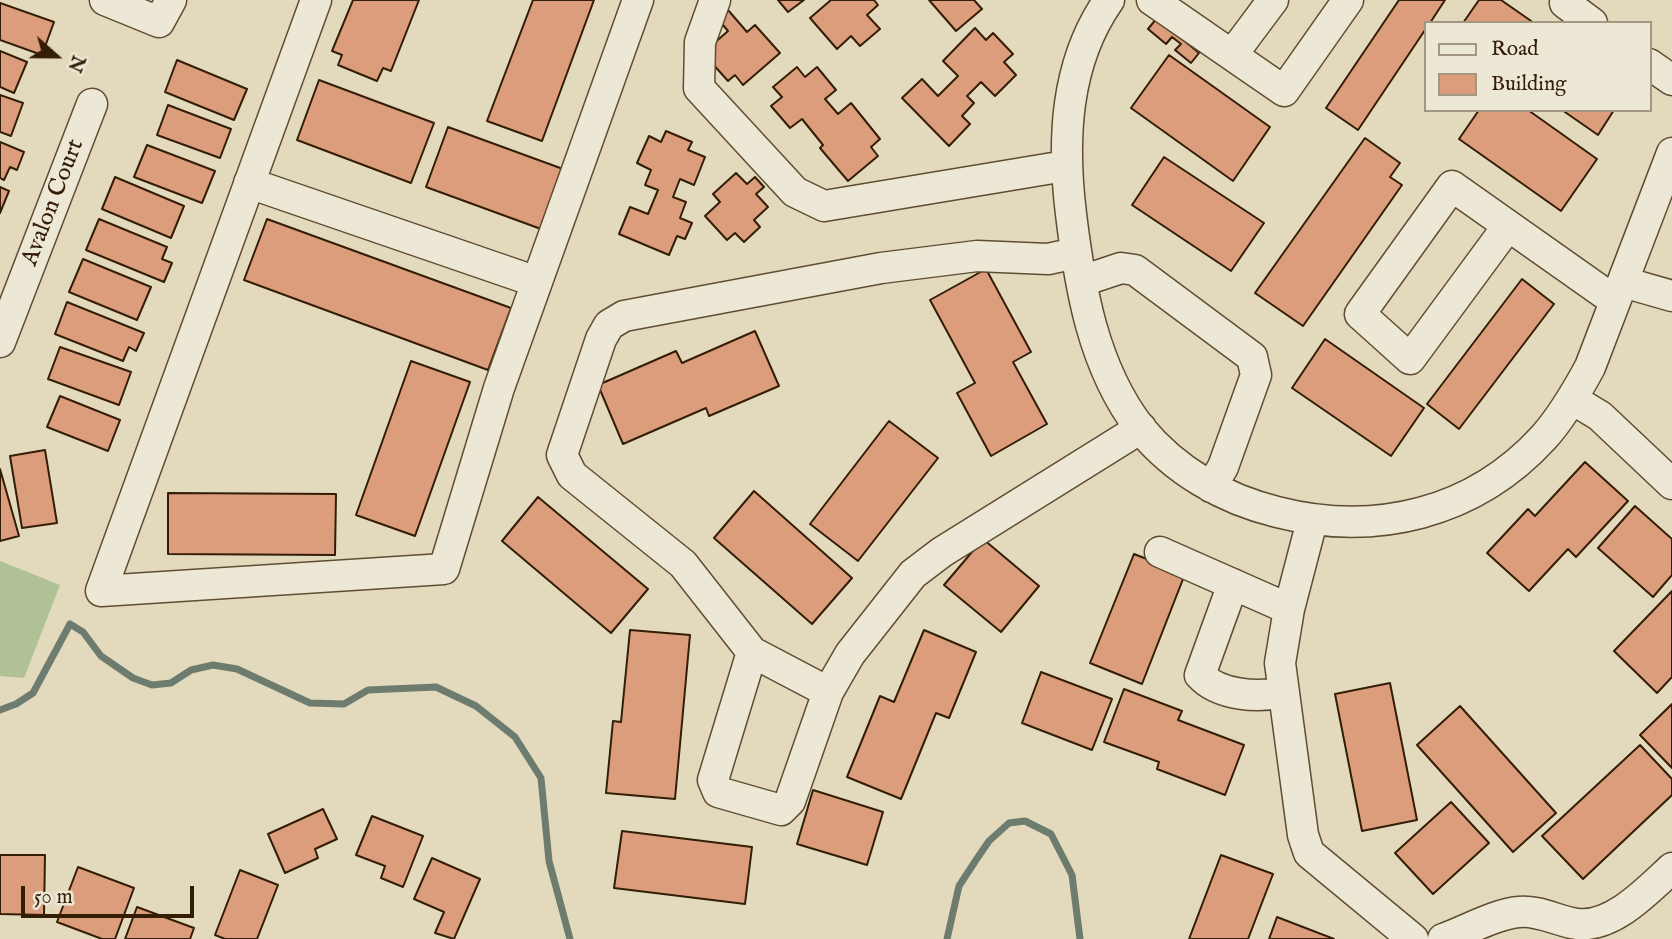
<!DOCTYPE html>
<html>
<head>
<meta charset="utf-8">
<style>
  body { margin:0 }
  #map { position:relative; width:1672px; height:939px; overflow:hidden; background:#e3dabe; font-family:"IM FELL English",serif }
  canvas { display:block }
  .legend { position:absolute; left:1424px; top:21px; width:228px; height:91px; box-sizing:border-box; background:#ede7d5; border:2px solid #a39782; margin:0; padding:9px 12px; list-style:none; font-size:21px; color:#331e05 }
  .legend li { display:flex; align-items:center; gap:14px; height:35px }
  .legend b { width:35px; border:2px solid #a39782 }
  .north { position:absolute; left:21px; top:21px; width:70px; height:70px; -webkit-text-stroke:5px #ede7d5; paint-order:stroke; rotate:111deg; font-size:19px; font-weight:700; line-height:28px; text-align:center; color:#331e05 }
  .north::after { content:''; display:block; margin:auto; width:24px; height:32px; background:#331e05; clip-path:polygon(50% 0,100% 100%,50% 72%,0 100%) }
  .scale { position:absolute; left:21px; top:886px; width:173px; height:32px; box-sizing:border-box; border:4px solid #331e05; border-top:0; padding-left:9px; font-size:21px; line-height:24px; white-space:nowrap; color:#331e05; -webkit-text-stroke:5px #ede7d5; paint-order:stroke }
</style>
</head>
<body>
<div id="map">
<canvas width="1672" height="939"></canvas>
<ul class="legend">
<li><b style="height:9px;background:#ede7d5"></b>Road</li>
<li><b style="height:19px;background:#dc9d7d"></b>Building</li>
</ul>
<div class="north">N</div>
<div class="scale">50 m</div>
</div>
<script>
const ctx = document.querySelector('canvas').getContext('2d');
ctx.lineJoin = 'round';
function fill(path, color) { ctx.fillStyle = color; ctx.fill(path, 'evenodd'); }
function trace(path, color, width, dash) { ctx.strokeStyle = color; ctx.lineWidth = width; ctx.lineCap = dash ? 'butt' : 'round'; ctx.setLineDash(dash || []); ctx.stroke(path); }
function drawText(font, color, halo, rows, align = 'center') {
  ctx.font = font + ' "IM FELL English",serif'; ctx.lineWidth = 5; ctx.setLineDash([]); ctx.textBaseline = 'middle'; ctx.strokeStyle = halo; ctx.fillStyle = color; for (const [text, x, y, turn = 0] of rows) {
    ctx.save(); ctx.translate(x, y); ctx.rotate((+turn || 0) * Math.PI / 180); ctx.textAlign = isNaN(turn) ? turn : align; if (halo) ctx.strokeText(text, 0, 0); ctx.fillText(text, 0, 0); ctx.restore();
  }
}
fill(new Path2D(`
  M 0,561 L 60,585 L 24,678 L 0,676 Z`), '#afc195');
trace(new Path2D(`
  M 0,710 L 16,704 L 33,693 L 70,624 L 83,632 L 101,656 L 133,678 L 152,685 L 171,683 L 191,670 L 213,665 L 237,669 L 310,703 L 344,704 L 368,690 L 436,687 L 476,706 L 515,737 L 541,778 L 549,861 L 570,939
  M 947,939 L 959,886 L 976,860 L 989,841 L 1009,823 L 1025,821 L 1051,834 L 1072,875 L 1080,939`), '#6e7c6f', 7);
const building = new Path2D(`
  M 353,0 L 419,0 L 391,71 L 383,68 L 377,81 L 338,65 L 342,55 L 332,51 Z
  M 533,0 L 594,0 L 542,141 L 487,121 Z
  M 778,0 L 804,0 L 788,12 Z
  M 831,0 L 874,0 L 878,5 L 867,15 L 880,29 L 860,46 L 851,36 L 837,49 L 810,18 Z
  M 929,0 L 974,0 L 982,9 L 956,31 Z
  M 1399,0 L 1445,0 L 1430,23 L 1425,23 L 1425,30 L 1358,130 L 1326,108 Z
  M 1479,0 L 1501,0 L 1534,23 L 1463,23 Z
  M 0,3 L 54,22 L 42,55 L 0,40 Z
  M 728,10 L 747,32 L 755,25 L 780,53 L 743,85 L 735,75 L 728,81 L 703,53 L 728,31 L 718,19 Z
  M 1157,18 L 1199,53 L 1191,63 L 1175,50 L 1181,44 L 1172,37 L 1166,44 L 1148,29 Z
  M 975,28 L 986,40 L 993,33 L 1013,54 L 1004,62 L 1016,75 L 995,96 L 981,82 L 967,96 L 974,103 L 962,116 L 970,124 L 949,146 L 902,98 L 922,79 L 938,96 L 958,76 L 943,61 Z
  M 0,51 L 27,62 L 14,93 L 0,87 Z
  M 1169,55 L 1270,127 L 1233,181 L 1131,108 Z
  M 177,60 L 247,89 L 234,120 L 165,92 Z
  M 797,67 L 805,77 L 817,67 L 836,90 L 825,99 L 838,114 L 851,103 L 880,139 L 871,147 L 878,156 L 848,181 L 820,148 L 823,145 L 802,119 L 790,128 L 771,106 L 782,97 L 773,87 Z
  M 319,80 L 434,123 L 411,183 L 297,140 Z
  M 0,95 L 23,103 L 11,136 L 0,132 Z
  M 168,105 L 231,129 L 220,158 L 157,135 Z
  M 1479,110 L 1528,110 L 1597,159 L 1561,211 L 1459,139 Z
  M 1562,110 L 1614,110 L 1598,135 Z
  M 448,127 L 563,169 L 541,229 L 426,187 Z
  M 666,131 L 692,142 L 688,150 L 705,157 L 694,185 L 680,179 L 673,197 L 686,202 L 680,218 L 692,223 L 685,239 L 677,236 L 669,255 L 619,234 L 630,207 L 648,214 L 658,190 L 645,185 L 651,170 L 637,163 L 649,136 L 661,142 Z
  M 1365,138 L 1400,163 L 1390,177 L 1402,185 L 1303,326 L 1255,293 Z
  M 0,142 L 24,152 L 17,170 L 10,167 L 4,180 L 0,178 Z
  M 147,145 L 215,171 L 202,203 L 134,177 Z
  M 1164,157 L 1264,223 L 1231,271 L 1132,205 Z
  M 736,173 L 747,184 L 755,177 L 764,187 L 756,194 L 768,207 L 754,220 L 760,227 L 744,242 L 735,233 L 727,240 L 705,216 L 720,202 L 713,194 Z
  M 115,177 L 184,206 L 171,238 L 102,209 Z
  M 0,187 L 9,191 L 0,213 Z
  M 99,219 L 167,247 L 162,259 L 172,263 L 164,282 L 86,250 Z
  M 267,219 L 511,308 L 488,370 L 244,280 Z
  M 83,259 L 151,287 L 137,320 L 69,292 Z
  M 986,269 L 1031,352 L 1013,362 L 1047,424 L 991,456 L 957,393 L 975,383 L 930,300 Z
  M 1522,279 L 1554,304 L 1459,429 L 1427,404 Z
  M 67,302 L 144,333 L 136,351 L 129,347 L 123,361 L 55,334 Z
  M 755,331 L 779,386 L 709,416 L 706,408 L 623,444 L 598,385 L 676,351 L 682,363 Z
  M 1325,339 L 1424,408 L 1391,456 L 1292,388 Z
  M 60,347 L 131,372 L 119,405 L 48,379 Z
  M 411,361 L 470,382 L 415,536 L 356,515 Z
  M 60,396 L 120,420 L 108,451 L 47,427 Z
  M 889,421 L 938,458 L 858,561 L 810,524 Z
  M 45,450 L 57,523 L 22,528 L 10,456 Z
  M 1585,462 L 1628,501 L 1576,557 L 1568,549 L 1529,591 L 1487,553 L 1528,509 L 1535,516 Z
  M 0,469 L 19,536 L 0,541 Z
  M 754,491 L 852,578 L 812,624 L 714,538 Z
  M 168,493 L 336,494 L 335,555 L 168,554 Z
  M 538,497 L 648,589 L 611,633 L 502,541 Z
  M 1635,506 L 1672,539 L 1672,575 L 1653,597 L 1598,548 Z
  M 983,539 L 1039,586 L 1001,632 L 944,585 Z
  M 1134,554 L 1185,574 L 1142,684 L 1090,663 Z
  M 1672,591 L 1672,677 L 1657,693 L 1614,651 Z
  M 630,630 L 690,635 L 675,799 L 606,793 L 613,721 L 621,722 Z
  M 924,630 L 976,652 L 949,718 L 936,713 L 901,799 L 847,777 L 880,696 L 894,702 Z
  M 1041,672 L 1112,699 L 1092,750 L 1022,723 Z
  M 1390,683 L 1417,820 L 1362,831 L 1335,694 Z
  M 1124,689 L 1182,711 L 1178,720 L 1244,745 L 1225,795 L 1157,769 L 1159,762 L 1104,742 Z
  M 1672,704 L 1672,768 L 1640,735 Z
  M 1460,706 L 1556,813 L 1513,852 L 1417,745 Z
  M 1640,745 L 1672,779 L 1672,795 L 1583,879 L 1542,836 Z
  M 813,790 L 883,812 L 867,865 L 797,844 Z
  M 1451,802 L 1489,843 L 1433,894 L 1395,853 Z
  M 323,809 L 337,839 L 315,849 L 318,858 L 285,873 L 268,834 Z
  M 372,816 L 423,836 L 403,887 L 381,878 L 385,866 L 356,855 Z
  M 622,831 L 752,847 L 745,904 L 614,888 Z
  M 0,855 L 45,855 L 44,915 L 0,914 Z
  M 1221,855 L 1273,874 L 1248,939 L 1189,939 Z
  M 432,858 L 480,879 L 454,939 L 435,933 L 444,912 L 414,899 Z
  M 78,867 L 134,888 L 115,939 L 102,939 L 57,922 Z
  M 240,870 L 278,885 L 257,939 L 225,939 L 215,935 Z
  M 137,907 L 194,928 L 190,939 L 125,939 Z
  M 1277,917 L 1334,939 L 1269,939 Z`);
fill(building, '#dc9d7d');
trace(building, '#331e05', 2);
const minor = new Path2D(`
  M 105,0 L 159,22 L 171,0
  M 316,0 L 101,591 L 444,569 L 499,388 L 638,0
  M 715,0 L 700,42 L 699,88 L 795,192 L 824,206 L 1065,166
  M 1109,0 C 1065,63 1062,140 1071,214 C 1080,288 1093,367 1140,428 C 1175,471 1224,499 1277,512 C 1375,537 1474,514 1544,437 C 1562,417 1577,391 1590,367 L 1672,153
  M 1152,0 L 1284,91 L 1348,0
  M 1567,0 L 1565,3 L 1592,23
  M 1232,55 L 1273,0
  M 1649,64 L 1672,80
  M 249,183 L 537,282
  M 1508,226 L 1410,359 L 1360,314 L 1452,186 L 1615,301
  M 1076,253 L 1048,259 L 977,256 L 881,268 L 624,316 L 609,325 L 601,339 L 562,455 L 572,475 L 683,564 L 752,652 L 713,780 L 718,792 L 781,810 L 790,801 L 828,692 L 850,654 L 913,574 L 942,552 L 1141,428
  M 1082,281 L 1121,268 L 1135,270 L 1252,357 L 1256,375 L 1223,467 L 1211,487
  M 1623,282 L 1672,296
  M 0,342 L 92,104
  M 1572,399 L 1600,416 L 1672,484
  M 1312,521 L 1289,609 L 1280,663 L 1303,835 L 1309,853 L 1413,939
  M 1160,552 L 1289,609
  M 1233,584 L 1200,675 C 1219,696 1259,698 1284,692
  M 752,652 L 828,692
  M 1443,939 C 1466,931 1495,914 1519,912 C 1539,910 1557,921 1577,924 C 1613,928 1648,890 1672,868`);
trace(minor, '#5f4d33', 33);
trace(minor, '#ede7d5', 30);
drawText('24px', '#331e05', '#ede7d5', [
  ["Avalon Court",54,203,-69]
]);
</script>
</body>
</html>
